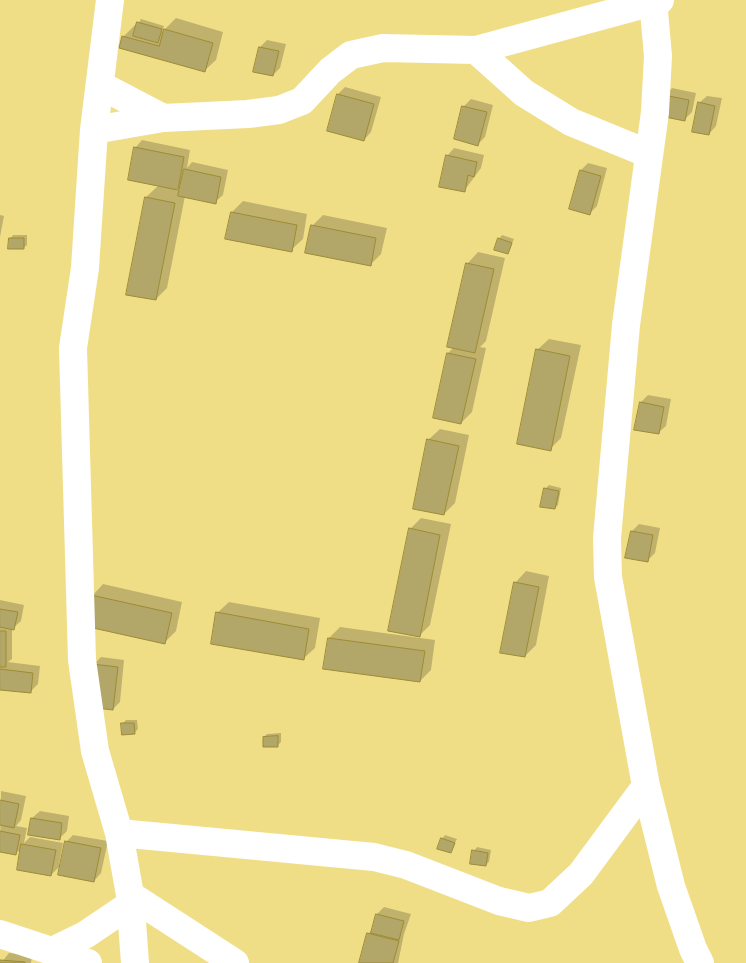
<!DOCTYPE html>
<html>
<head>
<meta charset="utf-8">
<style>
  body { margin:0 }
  canvas { display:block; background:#f0de87 }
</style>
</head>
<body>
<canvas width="746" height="963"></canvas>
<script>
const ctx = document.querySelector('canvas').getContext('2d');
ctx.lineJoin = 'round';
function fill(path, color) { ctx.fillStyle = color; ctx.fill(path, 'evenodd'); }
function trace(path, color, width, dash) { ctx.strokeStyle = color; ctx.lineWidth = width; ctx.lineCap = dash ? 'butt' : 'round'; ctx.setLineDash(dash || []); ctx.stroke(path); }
fill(new Path2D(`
  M 176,18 L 223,32 L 216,60 L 204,71 L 120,48 L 124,36 L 135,25 L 137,26 L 141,19 L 164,26 L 162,32 Z
  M 267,40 L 286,44 L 280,68 L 273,75 L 254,71 L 260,47 Z
  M 345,87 L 381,97 L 371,132 L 364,140 L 338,94 Z
  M 672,88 L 696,93 L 692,112 L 685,119 L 665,96 Z
  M 707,96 L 722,98 L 716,126 L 709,134 L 699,103 Z
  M 471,99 L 493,105 L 485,137 L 478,144 L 456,138 L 464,106 Z
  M 142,140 L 190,150 L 187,168 L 192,162 L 228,170 L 223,195 L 215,202 L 185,196 L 167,288 L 156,299 L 127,294 L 146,197 L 159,185 L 135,148 ZM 182,184 L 181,191 L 176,190 Z
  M 454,148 L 484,155 L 481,168 L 464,191 L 447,156 Z
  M 588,163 L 607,168 L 597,206 L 590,213 L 581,170 Z
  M 243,201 L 307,214 L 303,239 L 291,250 L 232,212 Z
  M 0,215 L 4,216 L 0,237 Z
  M 323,215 L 387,228 L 381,254 L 370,265 L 312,226 Z
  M 13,235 L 27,235 L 27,245 L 23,248 L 10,239 Z
  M 502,235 L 514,239 L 508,253 L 499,239 Z
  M 478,252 L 505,258 L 486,341 L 480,347 L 486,348 L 472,412 L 461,423 L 448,353 L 454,347 L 467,264 Z
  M 549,339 L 581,345 L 561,438 L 550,449 L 537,350 Z
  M 648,395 L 671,399 L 666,426 L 658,433 L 641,402 Z
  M 440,429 L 469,435 L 455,503 L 444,514 L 428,440 Z
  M 549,485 L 561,488 L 558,505 L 555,508 L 545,489 Z
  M 421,518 L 451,524 L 430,625 L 419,636 L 410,529 Z
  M 639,524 L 660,528 L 655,553 L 647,561 L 632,531 Z
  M 526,571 L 549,576 L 536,645 L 525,656 L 515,583 Z
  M 103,584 L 182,602 L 176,631 L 164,643 L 92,596 Z
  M 0,600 L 24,605 L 21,621 L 12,629 L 12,659 L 8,662 L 40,666 L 38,684 L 30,692 L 0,688 Z
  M 229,602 L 320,618 L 315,648 L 303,659 L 217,613 Z
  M 340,627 L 435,640 L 431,670 L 420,681 L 329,638 Z
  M 101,657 L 124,660 L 120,702 L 113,709 L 93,665 Z
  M 126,720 L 137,720 L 138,729 L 134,733 L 123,723 Z
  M 281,733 L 281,742 L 278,745 L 264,737 L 267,734 Z
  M 1,791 L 26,796 L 21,820 L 16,826 L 27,828 L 24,843 L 30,837 L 63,843 L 59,865 L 61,865 L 51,875 L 22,848 L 15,854 L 0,851 Z
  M 40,811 L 69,816 L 67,831 L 59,839 L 32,818 Z
  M 73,835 L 108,841 L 101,873 L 94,881 L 66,842 Z
  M 445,835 L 457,839 L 450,852 L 442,839 Z
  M 477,847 L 491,850 L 489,862 L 485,865 L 474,851 Z
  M 384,907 L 411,914 L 404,934 L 398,963 L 361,963 L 368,934 L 373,929 L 377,914 Z
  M 9,953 L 32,955 L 31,963 L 1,963 Z`), '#0003');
const building = new Path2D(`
  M 137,22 L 162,29 L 158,43 L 133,36 Z
  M 164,29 L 213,43 L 205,72 L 119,48 L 122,36 L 159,46 Z
  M 259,47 L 279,51 L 273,76 L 253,72 Z
  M 337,94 L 374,104 L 364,141 L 327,131 Z
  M 664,95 L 689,100 L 685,121 L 660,116 Z
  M 698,102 L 715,106 L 709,135 L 692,132 Z
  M 462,106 L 487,112 L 478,146 L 454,139 Z
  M 134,147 L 184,157 L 178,190 L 128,180 Z
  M 446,155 L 477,162 L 474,177 L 468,175 L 465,192 L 439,187 Z
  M 184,169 L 221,177 L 216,204 L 178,196 Z
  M 580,170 L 601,176 L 590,215 L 569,209 Z
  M 145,197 L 175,203 L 156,300 L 126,295 Z
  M 231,212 L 297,225 L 292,252 L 225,239 Z
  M 311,225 L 376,238 L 371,266 L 305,253 Z
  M 9,238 L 24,238 L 24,249 L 8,249 Z
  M 498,238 L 512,243 L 508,254 L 494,250 Z
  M 466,263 L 494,269 L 475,353 L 447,347 Z
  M 536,349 L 570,356 L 551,451 L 517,444 Z
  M 447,353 L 476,359 L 461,424 L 433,418 Z
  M 640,402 L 664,407 L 659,434 L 634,430 Z
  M 427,439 L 459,446 L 444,515 L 413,509 Z
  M 544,488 L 559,491 L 555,509 L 540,507 Z
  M 409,528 L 440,535 L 420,637 L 388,631 Z
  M 631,531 L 653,535 L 648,562 L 625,558 Z
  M 514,582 L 539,587 L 525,657 L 500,653 Z
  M 91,595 L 172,613 L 165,644 L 84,626 Z
  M 0,609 L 18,612 L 14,630 L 0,627 Z
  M 216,612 L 309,629 L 304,660 L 211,644 Z
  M 0,631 L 6,631 L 6,667 L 0,667 Z
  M 328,638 L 425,651 L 420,682 L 323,669 Z
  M 92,664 L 118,667 L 113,710 L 88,707 Z
  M 0,669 L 33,673 L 31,693 L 0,690 Z
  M 121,723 L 134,723 L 135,734 L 122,735 Z
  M 278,736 L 278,747 L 263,747 L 263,737 Z
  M 0,800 L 19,804 L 14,828 L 0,825 Z
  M 31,818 L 62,823 L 60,840 L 28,835 Z
  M 0,831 L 20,835 L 16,855 L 0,852 Z
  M 441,838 L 455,843 L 451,853 L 437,849 Z
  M 65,841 L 101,848 L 94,882 L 58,875 Z
  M 21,844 L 56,850 L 51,876 L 17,870 Z
  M 472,850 L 488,853 L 486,866 L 470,864 Z
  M 376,914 L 404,921 L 399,940 L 371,933 Z
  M 367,933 L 399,941 L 393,963 L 359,963 Z
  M 0,960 L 25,962 L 25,963 L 0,963 Z`);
fill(building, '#b2a668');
trace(building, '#9d8c33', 1);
trace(new Path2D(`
  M 110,0 L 94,130 L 85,268 L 73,348 L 82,660 L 95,751 L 119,833 L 130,895 L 135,963
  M 653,0 L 658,56 L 655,112 L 626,325 L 607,538 L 608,577 L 646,786 L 671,886 L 693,949 L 700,963
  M 476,50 L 524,93 L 571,122 L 649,154
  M 100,85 L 163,118
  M 94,130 L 163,118 L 248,114 L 279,110 L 302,101 L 330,71 L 351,55 L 383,48 L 476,50 L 660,0
  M 119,833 L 374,857 L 406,865 L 499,901 L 529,908 L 550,903 L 581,874 L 646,786
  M 130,895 L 235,963
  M 0,934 L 88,963
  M 52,951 L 85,935 L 131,904`), '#fff', 28);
</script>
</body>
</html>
